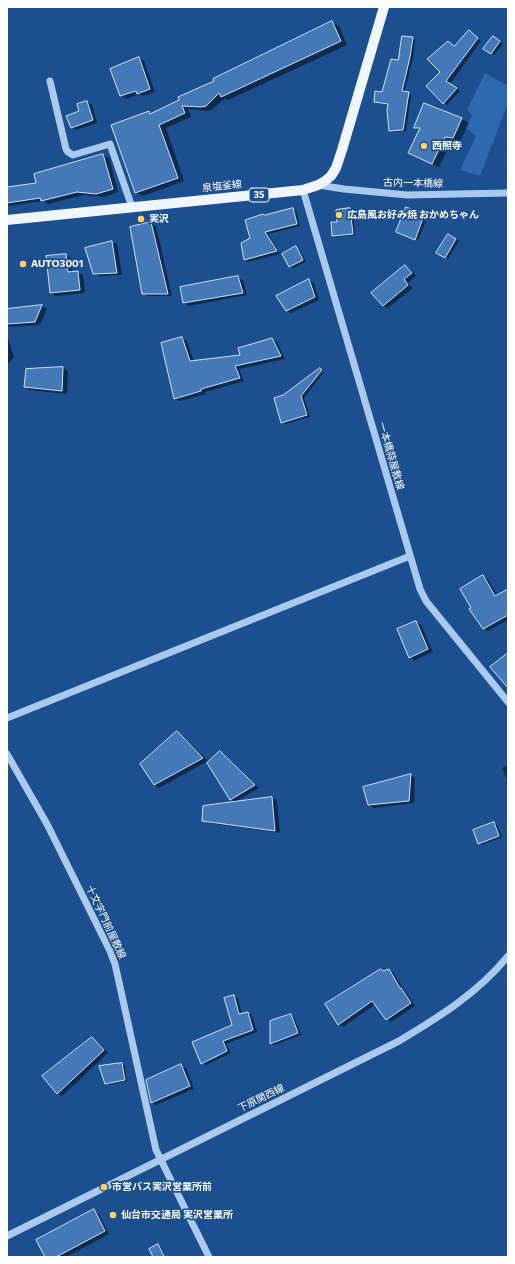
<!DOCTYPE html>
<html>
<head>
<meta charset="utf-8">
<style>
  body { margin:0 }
  #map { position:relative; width:515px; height:1264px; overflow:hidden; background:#1b4f8f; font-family:Commissioner,sans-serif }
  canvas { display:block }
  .frame { position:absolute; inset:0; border:8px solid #fff; pointer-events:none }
</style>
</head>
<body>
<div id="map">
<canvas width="515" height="1264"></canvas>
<div class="frame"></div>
</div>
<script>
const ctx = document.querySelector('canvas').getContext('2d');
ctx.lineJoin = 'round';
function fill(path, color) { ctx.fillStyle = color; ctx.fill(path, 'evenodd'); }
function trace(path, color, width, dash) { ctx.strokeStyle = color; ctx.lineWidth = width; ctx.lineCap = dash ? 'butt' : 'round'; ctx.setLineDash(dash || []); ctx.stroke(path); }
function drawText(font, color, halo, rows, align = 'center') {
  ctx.font = font + ' Commissioner,"Noto Sans JP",sans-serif'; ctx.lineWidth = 3.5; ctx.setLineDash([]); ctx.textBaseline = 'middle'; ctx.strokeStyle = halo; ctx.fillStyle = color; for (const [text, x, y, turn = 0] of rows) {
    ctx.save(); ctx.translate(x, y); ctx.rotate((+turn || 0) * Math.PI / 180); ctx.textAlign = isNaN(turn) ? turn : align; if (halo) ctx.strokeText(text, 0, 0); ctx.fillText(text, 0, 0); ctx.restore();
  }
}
fill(new Path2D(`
  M 485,73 L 508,86 L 508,103 L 480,176 L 460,170 L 476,136 L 466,128 L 472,115 L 467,110 Z`), '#2e69ad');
fill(new Path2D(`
  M 332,23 L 339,26 L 347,45 L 228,100 L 225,98 L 213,109 L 209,111 L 188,109 L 191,117 L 166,128 L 184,181 L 143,196 L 136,193 L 149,112 L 152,114 L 215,81 Z
  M 469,31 L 481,41 L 450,84 L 460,91 L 447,105 L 444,103 L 448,42 L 455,47 Z
  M 412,38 L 415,40 L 413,59 L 404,93 L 411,95 L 406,131 L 393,132 L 390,131 L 388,105 L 378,103 L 375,102 L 383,93 Z
  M 496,39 L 503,44 L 494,55 L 485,49 Z
  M 139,58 L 144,61 L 155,92 L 143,96 L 139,94 L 126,99 L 121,96 L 111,69 Z
  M 87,102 L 92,105 L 97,123 L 76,130 L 71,127 Z
  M 424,104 L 462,119 L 469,123 L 460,141 L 452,140 L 439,167 L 416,156 L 420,131 L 415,128 Z
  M 103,155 L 109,158 L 118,192 L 103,197 L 83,195 L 48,204 L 44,201 L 7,206 L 7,188 L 37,184 Z
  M 293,209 L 297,212 L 300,226 L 268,234 L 280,254 L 248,262 L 244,260 L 252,239 Z
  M 350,209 L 353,211 L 355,235 L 337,237 L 333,235 L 338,222 Z
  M 421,213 L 424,215 L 422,219 L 426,221 L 418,240 L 400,233 Z
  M 151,223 L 156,226 L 172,296 L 148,296 L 143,293 Z
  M 448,235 L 459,241 L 448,259 L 438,253 Z
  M 112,242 L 117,244 L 122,275 L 99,276 L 94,273 L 87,248 Z
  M 296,247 L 299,249 L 306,262 L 293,268 L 290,267 Z
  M 66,255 L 71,258 L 72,272 L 78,272 L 83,275 L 85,293 L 56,296 L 51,293 Z
  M 405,266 L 410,269 L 416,276 L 408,283 L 413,288 L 388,308 L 383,306 Z
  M 238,278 L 243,280 L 247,295 L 189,306 L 184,303 Z
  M 309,280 L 314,283 L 319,300 L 291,313 L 286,310 Z
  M 42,306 L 47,309 L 40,325 L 7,327 L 7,310 Z
  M 7,335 L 14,357 L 7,365 Z
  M 182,338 L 187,341 L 194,362 L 241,356 L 272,339 L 277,342 L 285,359 L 239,369 L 244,381 L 205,392 L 206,394 L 180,401 L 175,399 Z
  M 63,368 L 68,371 L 67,394 L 30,390 L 25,387 L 27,370 Z
  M 320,369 L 324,372 L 304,398 L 310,417 L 285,424 L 282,422 L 283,396 Z
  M 483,576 L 488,579 L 498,596 L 508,590 L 508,620 L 488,631 L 483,628 Z
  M 416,622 L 421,625 L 433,652 L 415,660 L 410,657 Z
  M 177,732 L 182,735 L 208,761 L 159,788 L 154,785 Z
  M 220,752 L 225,755 L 259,788 L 235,802 L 230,799 Z
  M 508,765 L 508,781 L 502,768 Z
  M 410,775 L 415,778 L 414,803 L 374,808 L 369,805 Z
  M 272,798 L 277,800 L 280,833 L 208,823 L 203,820 L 204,807 Z
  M 494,823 L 497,825 L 502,837 L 482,845 L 479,843 Z
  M 381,970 L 385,972 L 389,970 L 393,972 L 404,990 L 406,992 L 415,1006 L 391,1022 L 387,1019 L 376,1004 L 343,1027 L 339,1024 Z
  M 234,996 L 238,999 L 242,1014 L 248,1013 L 252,1015 L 257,1032 L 226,1044 L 231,1053 L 206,1065 L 202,1063 L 234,1026 Z
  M 291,1015 L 294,1017 L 301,1035 L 274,1045 L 271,1044 L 271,1022 Z
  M 92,1038 L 97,1041 L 108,1053 L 62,1096 L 57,1093 Z
  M 122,1064 L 125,1066 L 127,1081 L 109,1085 L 106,1083 Z
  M 181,1066 L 186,1068 L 194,1089 L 156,1105 L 152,1102 Z
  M 94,1211 L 98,1213 L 109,1234 L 66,1257 L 46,1257 Z
  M 157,1245 L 161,1247 L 166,1257 L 154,1257 Z`), '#0007');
const building = new Path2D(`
  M 332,21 L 341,41 L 221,97 L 219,93 L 206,106 L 201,107 L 182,106 L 185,113 L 159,125 L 178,178 L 135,193 L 111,125 L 149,111 L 150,114 L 179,100 L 178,97 L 214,81 L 213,79 Z
  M 469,30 L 478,38 L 446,81 L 457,88 L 443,104 L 426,86 L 440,72 L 427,59 L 448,41 L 454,46 Z
  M 402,36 L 413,37 L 410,57 L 402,91 L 409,92 L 403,130 L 389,131 L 387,110 L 388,104 L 374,102 L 375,91 L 382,92 L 391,59 L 398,60 Z
  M 493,36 L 500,41 L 491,54 L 483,49 Z
  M 139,57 L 150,89 L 137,94 L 136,91 L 120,96 L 110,69 Z
  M 87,101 L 93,120 L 71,128 L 66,116 L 79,111 L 77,104 Z
  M 424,103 L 462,118 L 453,138 L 445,137 L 432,164 L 408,153 L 420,128 L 414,128 Z
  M 103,154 L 113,189 L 96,194 L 77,192 L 41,201 L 40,198 L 7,203 L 7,187 L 36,183 L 34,174 Z
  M 406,207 L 421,213 L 419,217 L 423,218 L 415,240 L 396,232 Z
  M 293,208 L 297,224 L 265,232 L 277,251 L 244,260 L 241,243 L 250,238 L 245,220 L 263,214 L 264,215 Z
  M 350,208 L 353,234 L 332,236 L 331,222 L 337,222 L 336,210 Z
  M 151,222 L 168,294 L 142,294 L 130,227 Z
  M 448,234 L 456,239 L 445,258 L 436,253 Z
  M 112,241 L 117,273 L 93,274 L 85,248 Z
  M 296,246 L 303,260 L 289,267 L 282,254 Z
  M 66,254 L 68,272 L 78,271 L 80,290 L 50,293 L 46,256 Z
  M 405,265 L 412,273 L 404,279 L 408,285 L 383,306 L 371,293 Z
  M 238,276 L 243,293 L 183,303 L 180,287 Z
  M 309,279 L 315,297 L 286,311 L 276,296 Z
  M 42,305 L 35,322 L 7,324 L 7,309 Z
  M 182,337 L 190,361 L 240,355 L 238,348 L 272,338 L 281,356 L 235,366 L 240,378 L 201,389 L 201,391 L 174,399 L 161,343 Z
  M 63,367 L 62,391 L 24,387 L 26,369 Z
  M 320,368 L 322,370 L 301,396 L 307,415 L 281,423 L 274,398 L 283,395 Z
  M 483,575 L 495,596 L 508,589 L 508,615 L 483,629 L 469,609 L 471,608 L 460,589 Z
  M 416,621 L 428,649 L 409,658 L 397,629 Z
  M 508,653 L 508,688 L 490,667 Z
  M 177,731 L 203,758 L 154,785 L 140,764 Z
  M 220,751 L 255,785 L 230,800 L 207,763 Z
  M 411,774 L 409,801 L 368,805 L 363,787 Z
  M 272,797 L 275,831 L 202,821 L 203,806 Z
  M 494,822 L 499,836 L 478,844 L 473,830 Z
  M 381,969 L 383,971 L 389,969 L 400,988 L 401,988 L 411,1003 L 386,1020 L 372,1001 L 338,1025 L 325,1004 Z
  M 234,995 L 239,1014 L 248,1012 L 253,1030 L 223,1041 L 227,1051 L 201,1064 L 192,1042 L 232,1025 L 224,998 Z
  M 291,1014 L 298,1033 L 270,1044 L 270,1021 Z
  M 92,1037 L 104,1050 L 57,1094 L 42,1076 Z
  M 122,1063 L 125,1080 L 105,1084 L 99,1066 Z
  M 181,1064 L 190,1086 L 151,1103 L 146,1080 Z
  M 94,1209 L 105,1231 L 56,1257 L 45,1257 L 36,1240 Z
  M 158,1244 L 163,1254 L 165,1257 L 153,1257 L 149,1249 Z`);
fill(building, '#4478b7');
trace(building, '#cfe3fa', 1);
trace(new Path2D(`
  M 50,81 L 66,149 L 68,152 L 73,155 L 110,144 L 132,207
  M 318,185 L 344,189 L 407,195 L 508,193
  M 303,190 L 420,589 L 426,601 L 508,702
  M 7,718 L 410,556
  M 7,754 L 47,824 L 110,951 L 115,964 L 156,1150 L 209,1257
  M 7,1236 L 399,1041 C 439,1017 478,993 508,956`), '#a9c9ee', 7);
trace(new Path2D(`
  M 7,220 L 303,190 L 318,185 L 325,181 L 331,176 L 336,168 L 342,150 L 384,7`), '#f0f6ff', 10);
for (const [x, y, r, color] of [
  [424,146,4,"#ffd166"],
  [339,215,4,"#ffd166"],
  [141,219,4,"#ffd166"],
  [23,264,4,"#ffd166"],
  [104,1187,4,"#ffd166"],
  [113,1215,4,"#ffd166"]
]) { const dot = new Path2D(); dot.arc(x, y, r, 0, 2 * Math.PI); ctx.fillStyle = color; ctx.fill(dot); trace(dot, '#1b4f8f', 1.5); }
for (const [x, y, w] of [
  [259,195,20]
]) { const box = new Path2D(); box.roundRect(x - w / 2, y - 7, w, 14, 3); ctx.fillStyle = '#1b4f8f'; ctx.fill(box); trace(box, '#fff', 1); }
drawText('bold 9px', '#fff', null, [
  ["35",259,195]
]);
drawText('bold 10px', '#fff', '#1b4f8f', [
  ["西照寺",432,146],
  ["広島風お好み焼 おかめちゃん",347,215],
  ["実沢",149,219],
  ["AUTO3001",31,264],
  ["市営バス実沢営業所前",112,1187],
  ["仙台市交通局 実沢営業所",121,1215]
], 'left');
drawText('10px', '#fff', '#1b4f8f', [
  ["古内一本橋線",413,183,1],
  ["泉塩釜線",222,186,-6],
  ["一本橋蒜屋敷線",391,456,74],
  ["十文字門前屋敷線",106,922,65],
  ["下原関西線",261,1098,-26]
]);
</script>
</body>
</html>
